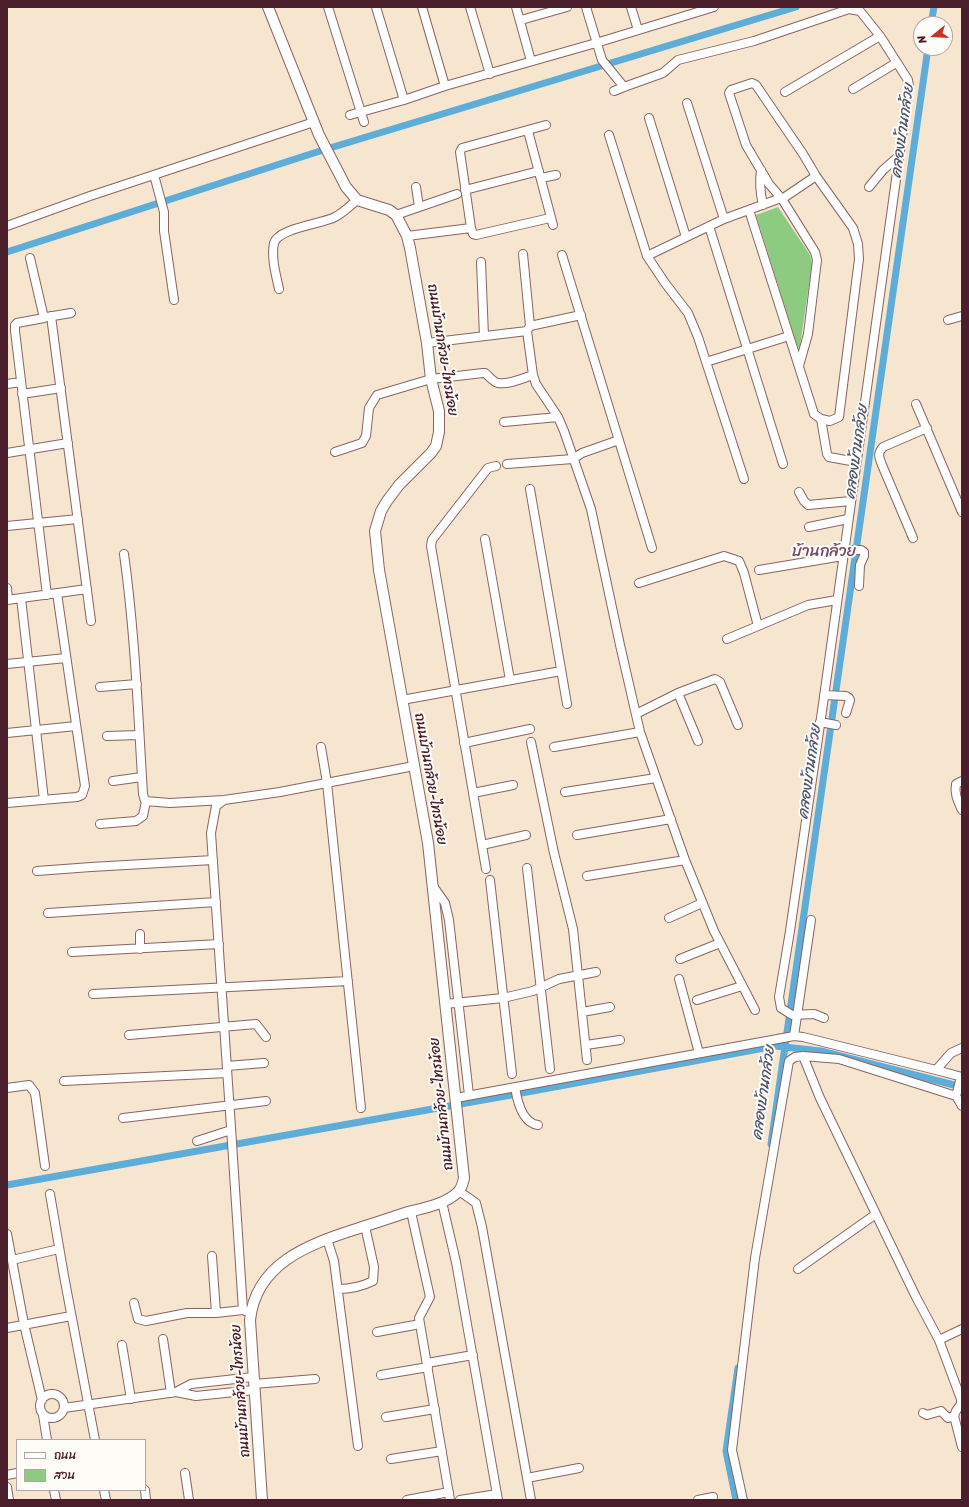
<!DOCTYPE html>
<html>
<head>
<meta charset="utf-8">
<style>
  body { margin:0 }
  #map { position:relative; width:969px; height:1507px; overflow:hidden; background:#f6e6cf; font-family:Sriracha,"Playpen Sans Thai",sans-serif }
  canvas { display:block }
  .frame { position:absolute; inset:0; border:8px solid #4a1f2b; pointer-events:none }
  .legend { position:absolute; left:16px; top:1439px; width:130px; height:52px; box-sizing:border-box; background:#fdfcf7; border:1px solid #b5a4a5; margin:0; padding:5px 7px; list-style:none; font-size:12px; color:#4a1f2b }
  .legend li { display:flex; align-items:center; gap:8px; height:20px }
  .legend b { width:20px; border:1px solid #b5a4a5 }
  .north { position:absolute; left:913px; top:16px; width:40px; height:40px; box-sizing:border-box; background:#fdfcf7; border:1px solid #b5a4a5; border-radius:50%; rotate:252deg; font-size:11px; font-weight:700; line-height:16px; text-align:center; color:#4a1f2b }
  .north::after { content:''; display:block; margin:auto; width:14px; height:18px; background:#c8321e; clip-path:polygon(50% 0,100% 100%,50% 72%,0 100%) }
</style>
</head>
<body>
<div id="map">
<canvas width="969" height="1507"></canvas>
<div class="frame"></div>
<ul class="legend">
<li><b style="height:5px;background:#fff"></b>ถนน</li>
<li><b style="height:11px;background:#8dcb81"></b>สวน</li>
</ul>
<div class="north">N</div>
</div>
<script>
const ctx = document.querySelector('canvas').getContext('2d');
ctx.lineJoin = 'round';
function fill(path, color) { ctx.fillStyle = color; ctx.fill(path, 'evenodd'); }
function trace(path, color, width, dash) { ctx.strokeStyle = color; ctx.lineWidth = width; ctx.lineCap = dash ? 'butt' : 'round'; ctx.setLineDash(dash || []); ctx.stroke(path); }
function drawText(font, color, halo, rows, align = 'center') {
  ctx.font = font + ' Sriracha,"Playpen Sans Thai",sans-serif'; ctx.lineWidth = 4; ctx.setLineDash([]); ctx.textBaseline = 'middle'; ctx.strokeStyle = halo; ctx.fillStyle = color; for (const [text, x, y, turn = 0] of rows) {
    ctx.save(); ctx.translate(x, y); ctx.rotate((+turn || 0) * Math.PI / 180); ctx.textAlign = isNaN(turn) ? turn : align; if (halo) ctx.strokeText(text, 0, 0); ctx.fillText(text, 0, 0); ctx.restore();
  }
}
fill(new Path2D(`
  M 778,207 L 810,255 L 812,264 L 800,346 L 798,348 L 756,215 Z`), '#8dcb81');
trace(new Path2D(`
  M 931,24 L 934,7
  M 7,252 L 320,151 L 796,7
  M 771,1144 L 928,48
  M 7,1185 L 511,1095 L 775,1046 L 821,1051 L 962,1087
  M 736,1500 L 726,1451 L 738,1368`), '#5eacd8', 7);
const minor = new Path2D(`
  M 328,7 L 364,122
  M 376,7 L 404,100
  M 422,7 L 445,86
  M 470,7 L 490,74
  M 516,7 L 531,61
  M 586,7 L 602,60 L 624,87 L 663,73 L 678,60 L 754,41 L 849,9 L 860,11 L 880,36 L 908,80 L 909,86 L 823,704 L 790,931 L 779,997 L 781,1008 L 792,1015 L 814,1014 L 824,1018
  M 631,7 L 638,30
  M 521,20 L 567,7
  M 853,89 L 896,63
  M 614,91 L 624,87
  M 785,92 L 880,36
  M 687,103 L 724,219
  M 350,115 L 404,100 L 445,86 L 596,43 L 714,7
  M 649,118 L 686,237
  M 546,125 L 462,148 L 460,152 L 471,228 L 473,234 L 476,235 L 550,218
  M 528,131 L 553,225
  M 609,135 L 647,256 L 665,283 L 688,313 L 698,337 L 744,479
  M 761,170 C 759,183 760,192 763,205
  M 154,175 L 164,212 L 164,231 L 174,300
  M 541,178 L 556,175
  M 416,187 L 419,207
  M 869,187 L 883,170 L 899,156
  M 465,190 L 539,171
  M 782,199 L 816,176
  M 749,210 L 814,414 L 821,419 L 827,454 L 829,457 L 856,462
  M 396,215 L 457,194
  M 7,226 L 90,196 L 314,122
  M 709,226 L 783,464
  M 407,236 L 471,228
  M 523,254 L 530,326
  M 562,255 L 652,548
  M 647,256 L 724,219 L 781,198
  M 30,258 L 44,318 L 17,323 L 15,325 L 15,331 L 47,595
  M 481,262 L 484,336
  M 279,289 C 276,275 271,258 274,243 C 279,228 322,224 335,217 C 343,213 350,206 357,200
  M 51,316 L 91,621
  M 47,317 L 71,313
  M 948,320 L 962,316
  M 527,331 L 533,375 L 536,384 L 558,417 L 564,431 L 591,509 L 620,645 L 640,732 L 685,860 L 714,931 L 755,1010
  M 427,343 L 527,331 L 530,326 L 581,315
  M 706,362 L 789,336
  M 799,366 L 808,334 L 817,260 L 815,252 L 782,199 L 769,184 L 746,145 L 729,93 L 731,90 L 752,83 L 756,85 L 803,154 L 816,176 L 853,228 L 858,244 L 859,259 L 839,417 L 830,421 L 821,419
  M 7,384 L 21,382
  M 22,394 L 61,388
  M 916,404 L 962,512
  M 504,422 L 558,417
  M 335,452 L 362,443 L 366,436 L 369,408 L 377,395 L 431,379 L 483,373 L 485,373 C 489,376 493,382 498,383 C 509,385 523,378 533,375
  M 7,453 L 68,443
  M 507,464 L 573,459 L 582,453 L 619,440
  M 530,489 L 567,704
  M 799,492 L 804,501 L 808,505 L 851,501
  M 7,526 L 78,519
  M 809,527 L 848,519
  M 913,538 L 882,465 C 879,457 877,454 883,447 L 927,428
  M 485,539 L 510,680
  M 844,550 L 861,550 L 864,552 L 864,556 L 860,565 L 859,586
  M 124,554 C 135,633 138,713 143,794 L 145,801 L 170,803 L 224,800 L 280,792 L 414,766
  M 759,570 L 843,556
  M 639,583 L 724,556 L 739,561 L 744,573 L 758,626
  M 7,588 L 8,600
  M 21,598 L 44,800
  M 7,600 L 87,589
  M 727,639 L 808,605 L 837,600
  M 7,664 L 66,658
  M 100,687 L 137,684
  M 678,693 L 698,741
  M 824,695 L 846,696 L 849,698 L 850,700 L 846,713
  M 402,700 L 561,671
  M 636,714 L 678,693 L 715,679 L 720,682 L 738,725
  M 820,722 L 836,725
  M 7,733 L 76,726
  M 107,736 L 139,735
  M 531,742 L 554,853 L 573,929 L 587,1060
  M 464,743 L 530,729
  M 321,747 L 327,783 L 361,1108
  M 554,747 L 640,732
  M 113,781 L 142,777
  M 962,781 L 956,784 C 954,794 958,801 962,810
  M 565,792 L 656,778
  M 473,793 L 513,785
  M 224,800 L 216,806 L 211,833 C 223,992 232,1151 243,1310
  M 7,803 L 77,797 L 82,795 L 85,786 L 57,593
  M 100,824 L 136,821 L 143,816 L 146,801
  M 577,835 L 671,819
  M 482,845 L 526,835
  M 527,868 L 550,1069
  M 486,869 L 431,546 L 432,540 L 488,468 L 496,466
  M 37,871 L 91,867 L 213,860
  M 587,876 L 685,860
  M 490,880 L 512,1074
  M 433,886 L 445,903 L 449,920 L 469,1095
  M 48,913 L 216,902
  M 669,918 L 702,903
  M 140,934 L 140,949
  M 72,952 L 219,944
  M 680,959 L 720,943
  M 679,979 L 699,1053
  M 93,994 L 348,981
  M 697,1000 L 742,986
  M 445,1004 L 503,998 L 533,991 L 559,979 L 596,972
  M 582,1012 L 610,1007
  M 129,1035 L 256,1024 L 266,1037
  M 794,1036 L 811,920
  M 586,1045 L 620,1040
  M 803,1056 L 820,1098 L 916,1297 L 939,1340 L 961,1399 L 961,1404 L 956,1411 L 954,1416 L 962,1447
  M 227,1066 L 264,1063
  M 936,1070 L 951,1053 L 962,1048
  M 961,1077 L 956,1096 L 962,1106
  M 64,1081 L 227,1073
  M 515,1087 C 517,1100 522,1123 538,1125
  M 7,1088 L 29,1085 L 35,1093 L 45,1166
  M 456,1098 L 794,1036 L 803,1037 L 936,1070 L 962,1077
  M 123,1118 L 266,1101
  M 197,1141 L 231,1130
  M 459,1191 L 476,1203 L 482,1227 L 531,1500
  M 50,1194 L 64,1276 L 95,1440
  M 442,1202 L 456,1262 L 498,1500
  M 411,1212 L 430,1297 L 419,1318 L 450,1500
  M 7,1234 L 24,1324 L 42,1400
  M 327,1239 L 334,1261 L 358,1446
  M 212,1256 L 216,1313
  M 12,1260 L 59,1249
  M 798,1269 L 876,1214
  M 338,1289 C 351,1289 361,1287 373,1281 L 374,1267 L 365,1226
  M 134,1303 L 138,1319 L 146,1321 L 187,1313 L 216,1313 L 243,1310 L 248,1312
  M 7,1328 L 71,1316
  M 377,1332 L 420,1324
  M 163,1339 L 171,1393
  M 939,1340 L 962,1329
  M 122,1345 L 131,1399
  M 427,1363 L 473,1355
  M 381,1375 L 428,1367
  M 254,1384 L 315,1379
  M 176,1392 L 191,1384 L 253,1377
  M40 1406a12 12 0 1 1 24 0a12 12 0 1 1-24 0Z
  M 64,1408 L 176,1392 L 196,1396 L 254,1390
  M 923,1413 L 927,1415 L 941,1411 L 948,1418 L 954,1416
  M 43,1415 L 47,1440
  M 386,1417 L 435,1409
  M 391,1459 L 442,1451
  M 185,1473 L 189,1500
  M 7,1475 L 17,1473
  M 527,1478 L 579,1468
  M 7,1487 L 9,1500
  M 54,1490 L 56,1500
  M 104,1490 L 106,1500
  M 145,1490 L 146,1500
  M 407,1500 L 449,1492
  M 460,1500 L 497,1494
  M 698,1500 L 713,1497
  M 743,1500 L 732,1450 L 755,1258 L 789,1061 L 795,1057 L 803,1056 L 839,1059 L 956,1096`);
const tertiary = new Path2D(`
  M 262,1500 L 250,1320 C 256,1264 307,1245 353,1230 C 372,1224 390,1218 408,1212 C 424,1208 446,1204 458,1192 C 462,1188 463,1182 464,1178 L 428,843 L 379,570 L 375,531 L 381,511 L 387,501 L 399,485 L 431,453 L 436,446 L 439,432 L 439,411 L 431,379 L 427,343 L 410,248 L 407,236 L 396,215 L 389,210 L 357,200 L 346,187 L 319,135 L 268,7`);
trace(minor, '#866564', 10);
trace(tertiary, '#866564', 12);
trace(minor, '#fff', 8);
trace(tertiary, '#fff', 10);
drawText('14px', '#4a1f2b', '#fdfcf7', [
  ["ถนนบ้านกล้วย-ไทรน้อย",442,350,81],
  ["ถนนบ้านกล้วย-ไทรน้อย",430,779,80],
  ["ถนนบ้านกล้วย-ไทรน้อย",442,1104,-96],
  ["ถนนบ้านกล้วย-ไทรน้อย",241,1391,-94]
]);
drawText('italic 15px', '#525770', '#fdfcf7', [
  ["คลองบ้านกล้วย",903,131,-82],
  ["คลองบ้านกล้วย",857,452,-82],
  ["คลองบ้านกล้วย",810,772,-82],
  ["คลองบ้านกล้วย",764,1093,-82]
]);
drawText('16px', '#734d6a', '#fdfcf7', [
  ["บ้านกล้วย",824,552]
]);
</script>
</body>
</html>
